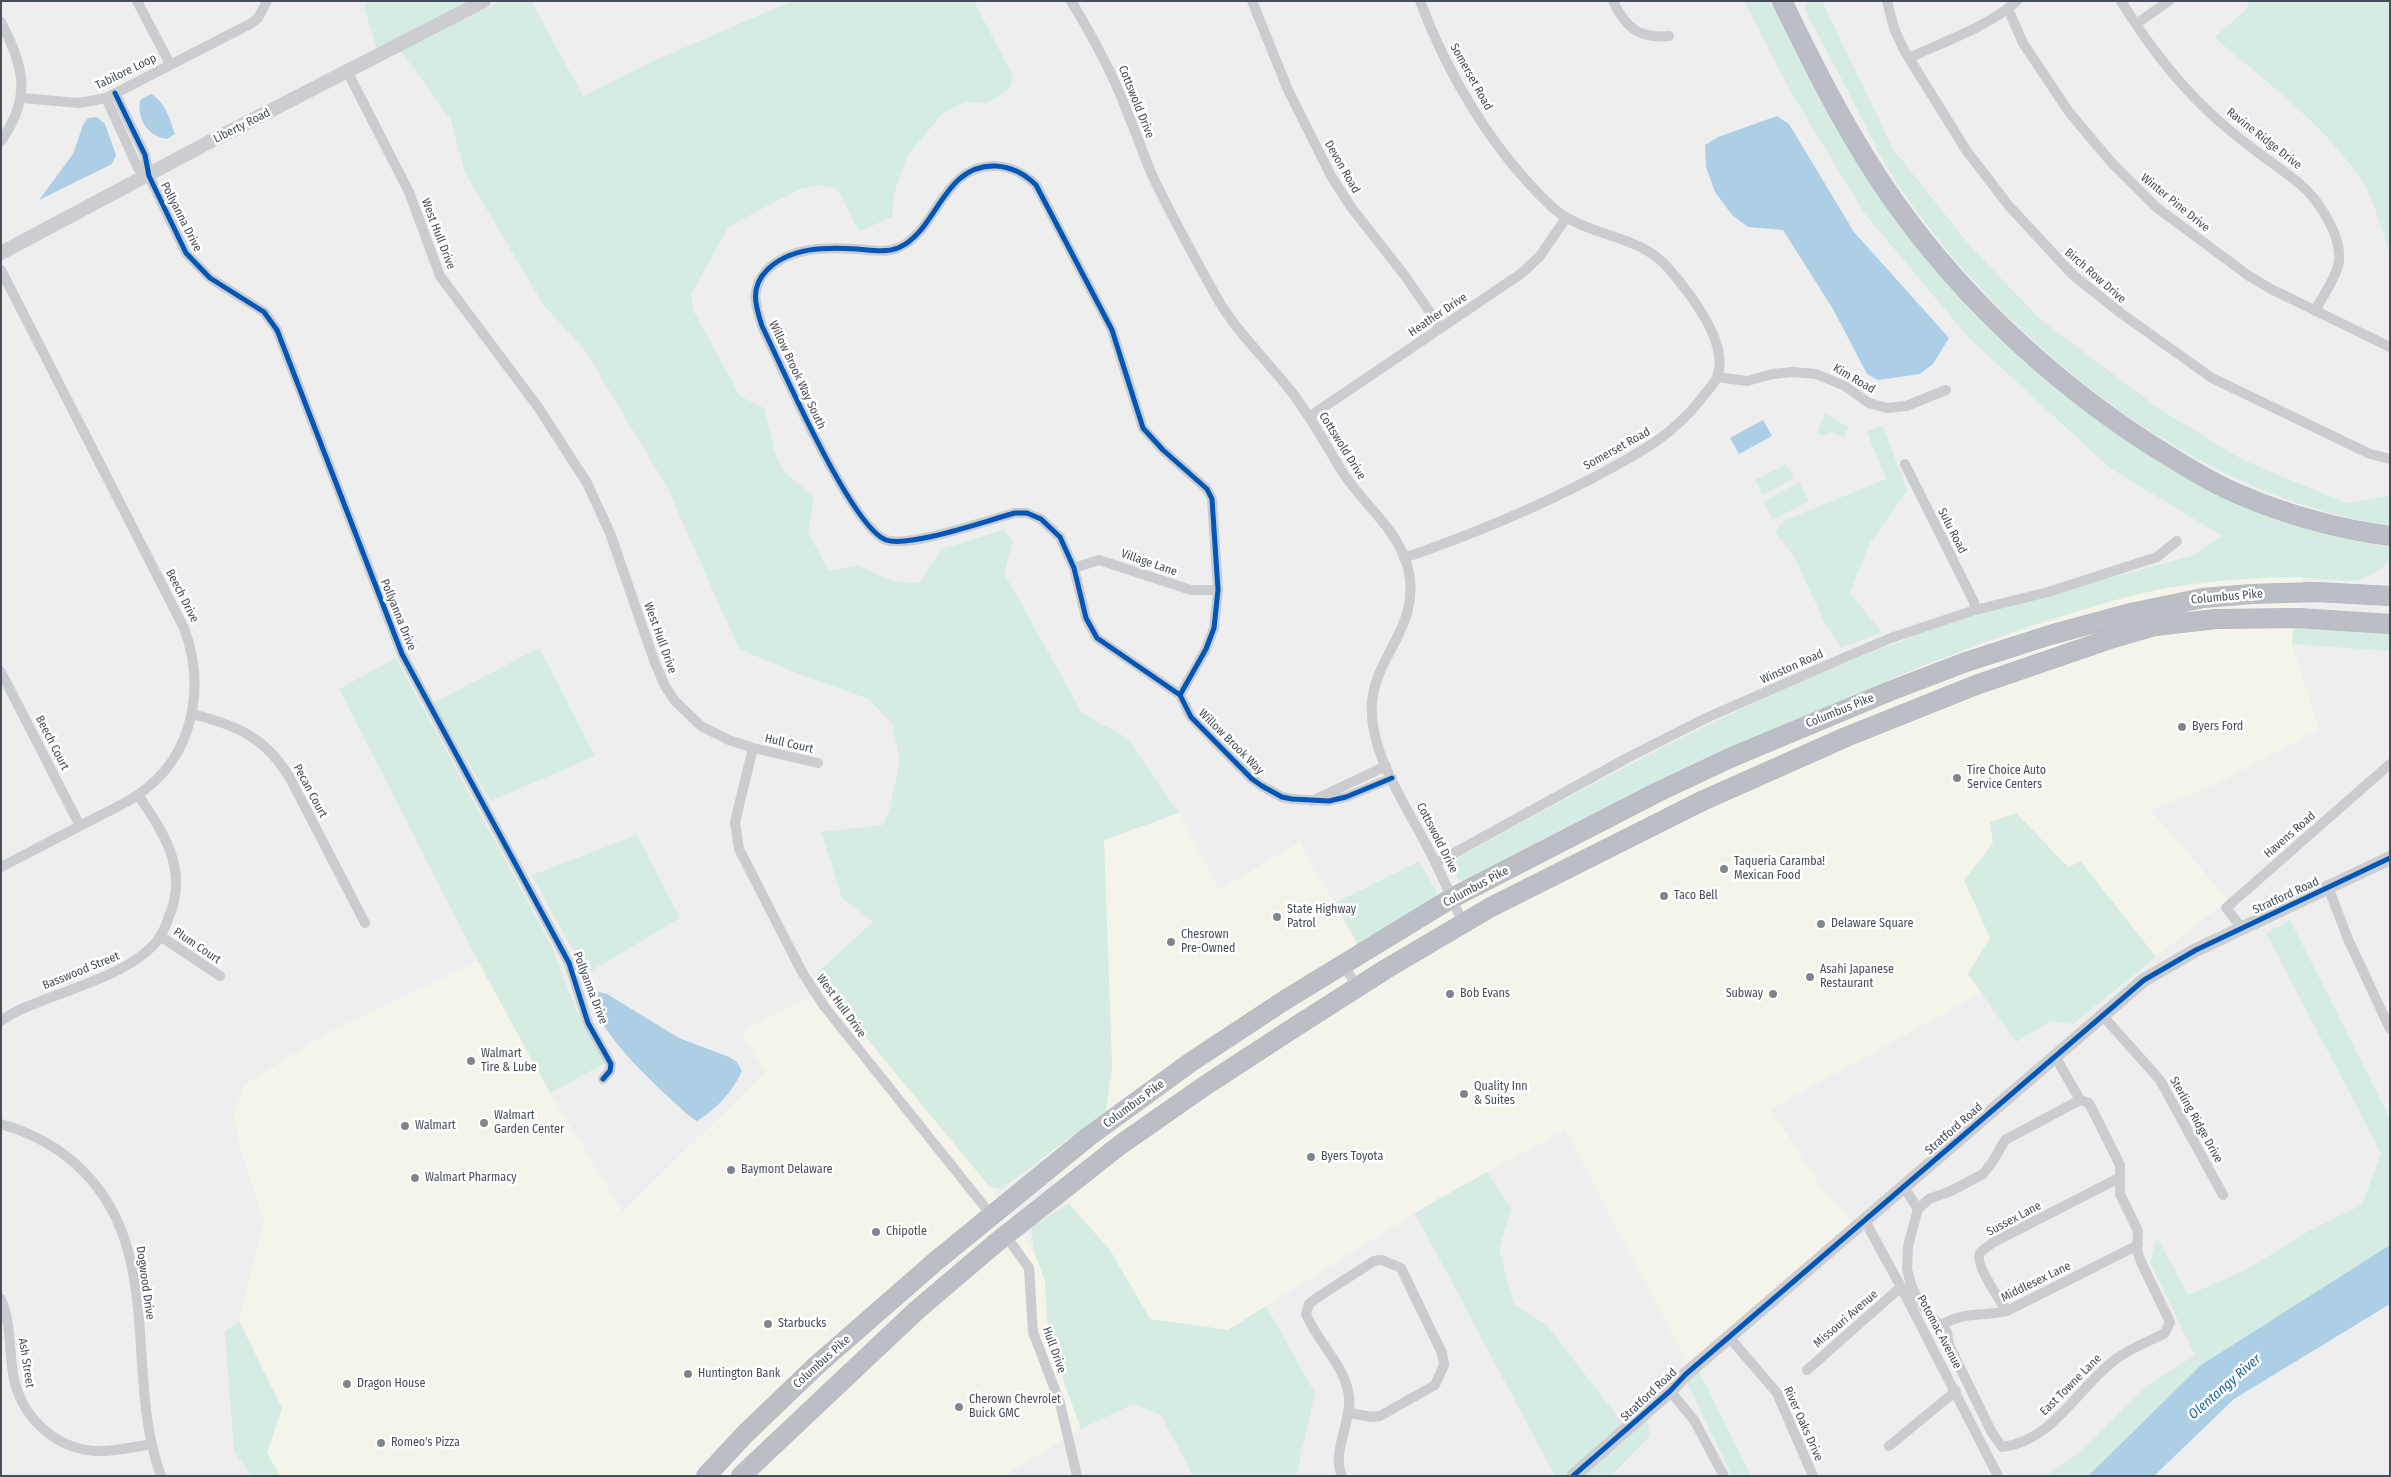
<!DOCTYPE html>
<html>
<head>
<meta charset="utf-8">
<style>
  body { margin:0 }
  #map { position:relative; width:2391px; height:1477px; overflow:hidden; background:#eee; font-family:"Fira Sans Condensed",sans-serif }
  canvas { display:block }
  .frame { position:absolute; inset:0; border:2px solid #474d59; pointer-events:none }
</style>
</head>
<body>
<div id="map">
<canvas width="2391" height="1477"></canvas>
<div class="frame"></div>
</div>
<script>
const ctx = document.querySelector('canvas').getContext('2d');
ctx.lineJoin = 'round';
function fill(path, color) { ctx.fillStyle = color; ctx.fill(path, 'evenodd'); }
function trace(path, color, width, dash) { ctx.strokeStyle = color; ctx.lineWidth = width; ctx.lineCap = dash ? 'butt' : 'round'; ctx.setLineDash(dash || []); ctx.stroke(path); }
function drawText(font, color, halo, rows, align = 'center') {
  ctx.font = font + ' "Fira Sans Condensed",sans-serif'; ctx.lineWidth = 5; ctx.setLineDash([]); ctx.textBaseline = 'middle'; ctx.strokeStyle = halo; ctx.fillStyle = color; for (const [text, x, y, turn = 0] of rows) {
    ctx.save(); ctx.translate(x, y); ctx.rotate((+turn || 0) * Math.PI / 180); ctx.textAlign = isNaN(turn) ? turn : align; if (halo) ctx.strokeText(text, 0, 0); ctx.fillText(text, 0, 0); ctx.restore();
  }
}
fill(new Path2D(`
  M 2302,577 L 2292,644 L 2319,729 L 2213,786 L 2151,810 L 2228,900 L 2156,957 L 2081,862 L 2068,867 L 2016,813 L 1964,880 L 1990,938 L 1968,973 L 1981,993 L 1771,1109 L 1825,1194 L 1855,1223 L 1689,1366 L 1565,1130 L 1439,1198 L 1228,1330 L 1150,1319 L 1110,1250 L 1069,1204 L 1042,1158 L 1106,1111 L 1112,1066 L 1104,840 L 1179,813 L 1219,890 L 1300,842 L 1357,945 L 1435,898 L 1522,850 L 1667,777 L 1879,683 L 2025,629 L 2114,600 L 2163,588 L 2237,579 Z
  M 478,961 L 550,1093 L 623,1212 L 765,1072 L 741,1032 L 826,989 L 989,1186 L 1033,1249 L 1045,1281 L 1048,1338 L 1081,1429 L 1003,1476 L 280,1476 L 267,1453 L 282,1408 L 239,1321 L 264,1222 L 241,1150 L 234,1116 L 244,1085 L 331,1031 Z`), '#f5f4ea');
fill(new Path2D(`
  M 366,1 L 473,1 L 377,49 L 364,7 Z
  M 501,1 L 531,1 L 583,96 L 649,63 L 792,1 L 974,1 L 1013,77 L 1009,90 L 986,103 L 965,102 L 942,114 L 907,156 L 894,194 L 892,217 L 860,231 L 855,225 L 838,189 L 818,185 L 798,190 L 735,223 L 728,228 L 691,294 L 693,310 L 740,396 L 764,408 L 775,453 L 783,471 L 814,497 L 808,533 L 829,571 L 858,565 L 892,581 L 919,583 L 942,549 L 1003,530 L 1013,540 L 1004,573 L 1082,713 L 1127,738 L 1179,813 L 1104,840 L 1112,1066 L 1106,1111 L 1001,1189 L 989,1186 L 826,989 L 817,973 L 873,922 L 842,898 L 821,832 L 883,825 L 889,811 L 900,761 L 892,724 L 869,699 L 804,676 L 739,649 L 667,487 L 586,352 L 543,304 L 465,173 L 451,120 L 401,51 Z
  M 1744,1 L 1772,1 L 1800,56 L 1964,299 L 2038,372 L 2110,429 L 2185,477 L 2241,505 L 2280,521 L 2390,548 L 2390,560 C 2379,571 2372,576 2357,580 C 2338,583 2316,577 2297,577 C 2244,578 2191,581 2139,594 C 2019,624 1904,672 1792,722 C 1681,771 1571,823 1464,882 L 1458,879 L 1450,862 C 1613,773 1776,681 1953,623 C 2031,597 2112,578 2191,556 L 2222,536 L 2110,468 L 1969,338 L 1865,214 L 1792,94 Z
  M 1807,1 L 1822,1 L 1893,149 L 1970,246 L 2040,319 L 2158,408 L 2243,460 L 2343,502 L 2350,503 L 2390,495 L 2390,526 C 2190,496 1991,334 1886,166 C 1877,150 1869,132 1860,115 C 1842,80 1824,45 1805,10 Z
  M 2250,1 L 2390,1 L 2390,252 C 2383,234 2373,199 2364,184 C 2326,125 2266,82 2214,37 L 2245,11 Z
  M 1825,413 L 1848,427 L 1844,438 L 1831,432 L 1824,436 L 1817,433 Z
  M 1883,425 L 1907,491 L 1869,544 L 1850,593 L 1882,632 L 1841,648 L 1825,623 L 1794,557 L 1775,532 L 1783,521 L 1886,479 L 1867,432 Z
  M 1786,464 L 1794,478 L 1763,495 L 1755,480 Z
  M 1799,482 L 1809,501 L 1773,520 L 1763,502 Z
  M 2294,625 L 2390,633 L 2390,651 L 2292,644 Z
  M 539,648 L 595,756 L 491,801 L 433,703 Z
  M 396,658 L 550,943 L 577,1012 L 605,1063 L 550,1093 L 478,961 L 339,689 Z
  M 2016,813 L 2068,867 L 2081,862 L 2156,957 L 2073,1024 L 2050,1021 L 2016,1042 L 1968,974 L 1990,938 L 1964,880 L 1993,844 L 1990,822 Z
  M 637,835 L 680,918 L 586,974 L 532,875 Z
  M 1419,861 L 1436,891 L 1435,898 L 1358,945 L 1335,903 Z
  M 2290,920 L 2390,1119 L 2390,1245 L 2201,1365 L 2088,1476 L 2046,1476 L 2076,1455 L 2146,1387 L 2195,1355 L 2150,1263 L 2157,1237 L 2188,1295 L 2246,1270 L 2309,1231 L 2362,1205 L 2381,1153 L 2266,933 Z
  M 1487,1172 L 1511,1208 L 1499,1250 L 1514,1305 L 1546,1324 L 1624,1425 L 1564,1476 L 1555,1476 L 1415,1213 Z
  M 1069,1204 L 1110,1250 L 1150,1319 L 1228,1330 L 1266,1306 L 1315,1393 L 1296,1476 L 1193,1476 L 1161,1415 L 1133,1404 L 1081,1429 L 1048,1338 L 1045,1281 L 1033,1249 L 1032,1227 Z
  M 239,1321 L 282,1408 L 267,1453 L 280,1476 L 251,1476 L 234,1451 L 225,1332 Z
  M 1699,1371 L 1751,1476 L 1732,1476 L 1687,1383 Z
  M 1647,1419 L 1650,1436 L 1611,1476 L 1582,1476 Z`), '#d4ece2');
fill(new Path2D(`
  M 151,94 C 165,102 170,119 175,134 L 167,139 C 147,136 137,119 140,100 Z
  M 1777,116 L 1789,124 L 1854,232 L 1949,338 L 1933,364 L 1920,374 L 1878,380 L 1867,374 L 1833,309 L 1783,230 L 1748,227 L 1732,215 L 1715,192 L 1706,167 L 1705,145 L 1718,137 Z
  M 97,117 L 105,124 L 116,155 L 112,164 L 39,200 L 73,154 L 83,125 L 88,118 Z
  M 1763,420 L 1772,436 L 1739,454 L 1730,438 Z
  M 595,991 L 607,994 L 679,1038 L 729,1057 L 737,1062 L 742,1071 C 733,1091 716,1110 697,1121 L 689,1116 C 658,1087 601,1038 590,996 Z
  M 2390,1245 L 2390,1304 L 2234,1399 L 2154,1476 L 2088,1476 L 2201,1365 Z`), '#accfe6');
const highway = new Path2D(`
  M 1782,1 C 1816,71 1851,141 1896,204 C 1968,305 2066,394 2172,458 C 2195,472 2218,486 2243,496 C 2290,516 2339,529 2390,536
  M 706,1476 L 745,1434 L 817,1365 L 936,1261 L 1088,1137 L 1191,1062 L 1285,1000 L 1452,898 L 1658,792 L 1730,758 L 1890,691 L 1966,662 L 2050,635 L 2131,613 L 2203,598 L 2252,594 L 2316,592 L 2390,596
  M 741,1476 L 917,1310 L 997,1242 L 1120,1145 L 1206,1085 L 1295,1027 L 1386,969 L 1491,907 L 1702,801 L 1846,737 L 1976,685 L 2110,639 L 2155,626 L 2216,619 L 2298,618 L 2390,624`);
trace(highway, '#b3b6bc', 20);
trace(new Path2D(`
  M 137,1 L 170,64
  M 1071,1 C 1093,37 1113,74 1128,114 C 1137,135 1144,157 1153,177 C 1171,215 1192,253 1212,289 C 1231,326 1260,353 1286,385 C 1307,410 1323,440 1340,468 C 1360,502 1398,528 1408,568 C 1422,625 1376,654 1372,702 C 1368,752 1406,805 1428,848 C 1441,873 1452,898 1463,924
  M 1252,1 L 1288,90 L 1331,176 L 1351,207 L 1405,276 L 1441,328
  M 1613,1 C 1625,27 1639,39 1669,36
  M 1887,1 L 1894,28 L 1904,50 L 1966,150 L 2009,206 L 2073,275 L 2122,314 L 2212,378 L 2370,454 L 2390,459
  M 2121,1 C 2150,48 2185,93 2227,128 C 2250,148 2276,165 2300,184 C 2319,200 2345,240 2338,266 C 2334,281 2322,297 2315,311
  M 2008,9 L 2023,43 L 2069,112 L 2111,162 L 2156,207 L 2249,276 L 2271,289 L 2390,347
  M 1,22 C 24,67 32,97 1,141
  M 2136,24 L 2169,1
  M 1909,58 C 1943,42 1989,26 2017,1
  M 348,73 L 409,192 L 440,276 L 538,407 L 587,483 L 610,533 L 655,663 L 665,686 L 675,701 L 701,726 L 729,740 L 753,748 L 818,763
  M 115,93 L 145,155 L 149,176 L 186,253 L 210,278 L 264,312 L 277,330 L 402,654 L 569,963 L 588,1023 L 611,1064 L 610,1071 L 603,1079
  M 22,98 L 79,103 L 106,98 L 250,24 L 258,18 L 267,1
  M 106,98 L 138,168 L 149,176
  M 1,270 L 184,628 C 206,687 194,756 139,794 C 127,803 112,809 99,816 C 67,833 34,850 1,867
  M 1717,377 L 1747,381 L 1773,374 L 1792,372 L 1816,374 L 1845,386 L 1869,403 L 1887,408 L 1906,406 L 1946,390
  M 1309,417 L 1522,273 L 1540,256 L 1566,218
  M 1905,464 L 1974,602 L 1975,610
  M 1404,558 C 1468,536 1529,511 1589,480 C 1633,456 1670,439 1701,399 C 1706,392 1714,385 1717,377 C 1730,344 1690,293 1669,269 C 1638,232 1585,238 1551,206 C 1493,151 1448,76 1420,1
  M 1074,568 L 1099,560 L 1191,590 L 1218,590
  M 1,672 L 80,826
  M 1180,695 L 1206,649 L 1214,628 L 1218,590 L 1212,499 L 1207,489 L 1163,450 L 1143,428 L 1112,330 L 1036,185 C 1025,174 1012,167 996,166 C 942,164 938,231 898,248 C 885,253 870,250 857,249 C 826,247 790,247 767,270 C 750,287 755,305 762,326 C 781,365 851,527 886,540 C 910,548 988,520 1015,513 L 1027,513 L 1041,519 L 1060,537 L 1074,568 L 1086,618 L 1097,638 L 1180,695 L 1191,717 L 1252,779 L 1262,786 L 1282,797 L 1292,799 L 1329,801 L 1346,797 L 1392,778
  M 192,714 C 237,725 267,738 291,780 L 365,923
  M 753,748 L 735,822 L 739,849 L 802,972 L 824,1006 L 992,1216
  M 1312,801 L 1386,766
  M 1436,863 L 1629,757 L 1706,718 L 1848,656 L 1891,638 L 1975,610 L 2048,592 L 2157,557 L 2177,541
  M 2328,887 L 2348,939 L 2390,1029
  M 2242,928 L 2226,908 L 2390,764
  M 160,936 L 220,976
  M 1343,965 L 1358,987
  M 2102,1015 L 2160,1080 L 2223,1195
  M 1,1021 C 12,1012 26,1007 39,1002 C 75,987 140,970 161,935 C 165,929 167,921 170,914 C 188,869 163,831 138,795
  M 2055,1056 L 2080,1100 L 2089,1103 L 2120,1165 L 2120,1194 L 2138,1231 L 2137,1250 L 2141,1262 L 2170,1322 L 2165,1333 C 2148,1342 2126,1350 2112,1362 C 2076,1391 2052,1441 2002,1447 L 1991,1431 L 1949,1345 L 1947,1332 L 1928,1313 L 1919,1301 L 1911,1285 L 1907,1269 L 1908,1246 L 1918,1209 L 1929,1199 L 1951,1191 L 1983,1174 L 1993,1161 L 2005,1140 L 2080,1100
  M 1,1124 C 33,1133 59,1147 82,1170 C 165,1251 124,1377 161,1476
  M 1904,1187 L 1918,1209
  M 1865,1221 L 1901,1287 L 1998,1476
  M 1006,1236 L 1029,1268 L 1033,1332 L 1060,1403 L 1077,1476
  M 1,1299 C 11,1322 9,1349 13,1374 C 20,1415 53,1448 95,1451 C 114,1452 133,1447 152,1444
  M 2007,1311 C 2001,1302 1974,1263 1980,1253 C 1982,1250 1989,1246 1992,1243 L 2119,1178
  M 1942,1325 C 1965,1311 1983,1317 2007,1311 L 2138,1245
  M 1730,1338 L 1777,1393 L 1813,1476
  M 1807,1370 L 1901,1287
  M 1670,1391 L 1694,1420 L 1724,1476
  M 1889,1446 L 1956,1391
  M 1342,1476 C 1331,1453 1352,1421 1349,1396 C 1345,1365 1317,1342 1306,1314 L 1309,1304 L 1318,1297 L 1374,1261 L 1382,1260 L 1401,1268 L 1442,1353 L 1444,1365 L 1435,1385 L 1380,1416 L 1372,1417 L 1349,1413`), '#cacccf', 10);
trace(new Path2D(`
  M 1,253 L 213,140 L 484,1
  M 1573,1476 L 1670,1391 L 1686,1374 L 2144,980 L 2196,950 L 2390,858`), '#cbcdd0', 14);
trace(highway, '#bbbec4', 19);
trace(new Path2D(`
  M 115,93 L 145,155 L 149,176 L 186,253 L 210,278 L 264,312 L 277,330 L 402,654 L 569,963 L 588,1023 L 611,1064 L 610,1071 L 603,1079
  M 1180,695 L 1206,649 L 1214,628 L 1218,590 L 1212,499 L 1207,489 L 1163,450 L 1143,428 L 1112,330 L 1036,185 C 1025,174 1012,167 996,166 C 942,164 938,231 898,248 C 885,253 870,250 857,249 C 826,247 790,247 767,270 C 750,287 755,305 762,326 C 781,365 851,527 886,540 C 910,548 988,520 1015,513 L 1027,513 L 1041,519 L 1060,537 L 1074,568 L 1086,618 L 1097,638 L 1180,695 L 1191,717 L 1252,779 L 1262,786 L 1282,797 L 1292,799 L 1329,801 L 1346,797 L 1392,778
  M 1573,1476 L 1670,1391 L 1686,1374 L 2144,980 L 2196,950 L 2390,858`), '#0057b8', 5);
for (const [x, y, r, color] of [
  [2182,727,5,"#81858d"],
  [1957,778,5,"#81858d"],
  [1724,869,5,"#81858d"],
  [1664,896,5,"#81858d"],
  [1277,917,5,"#81858d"],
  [1821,924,5,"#81858d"],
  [1171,942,5,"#81858d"],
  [1810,977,5,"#81858d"],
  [1450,994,5,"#81858d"],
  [1773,994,5,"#81858d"],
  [471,1061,5,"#81858d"],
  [1464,1094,5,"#81858d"],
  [484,1123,5,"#81858d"],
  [405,1126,5,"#81858d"],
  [1311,1157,5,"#81858d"],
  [731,1170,5,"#81858d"],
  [415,1178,5,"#81858d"],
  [876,1232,5,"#81858d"],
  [768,1324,5,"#81858d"],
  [688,1374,5,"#81858d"],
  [347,1384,5,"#81858d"],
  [959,1407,5,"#81858d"],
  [381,1443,5,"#81858d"]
]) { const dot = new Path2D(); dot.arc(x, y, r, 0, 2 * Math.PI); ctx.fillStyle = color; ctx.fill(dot); trace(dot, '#fff', 2); }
drawText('12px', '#474d59', '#fff', [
  ["Tabilore Loop",126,72,-26],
  ["Somerset Road",1471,77,61],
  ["Cottswold Drive",1136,102,68],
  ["Liberty Road",242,126,-27],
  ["Ravine Ridge Drive",2264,139,38],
  ["Devon Road",1342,167,60],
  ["Winter Pine Drive",2175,203,39],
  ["Pollyanna Drive",181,217,63],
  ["West Hull Drive",438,234,69],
  ["Birch Row Drive",2095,276,41],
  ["Heather Drive",1438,315,-34],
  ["Willow Brook Way South",797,375,65],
  ["Kim Road",1854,379,30],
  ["Cottswold Drive",1342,446,58],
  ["Somerset Road",1617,449,-29],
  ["Sulu Road",1952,531,63],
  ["Village Lane",1149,563,19],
  ["Beech Drive",182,596,63],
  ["Columbus Pike",2227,597,-5],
  ["Pollyanna Drive",398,615,68],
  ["West Hull Drive",660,638,70],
  ["Winston Road",1792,667,-24],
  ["Columbus Pike",1840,711,-22],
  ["Willow Brook Way",1231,742,45],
  ["Beech Court",52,743,63],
  ["Hull Court",789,744,13],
  ["Pecan Court",310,791,62],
  ["Havens Road",2290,835,-41],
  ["Cottswold Drive",1437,838,63],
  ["Columbus Pike",1476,887,-28],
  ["Stratford Road",2286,896,-25],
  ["Plum Court",197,946,34],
  ["Basswood Street",81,971,-22],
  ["Pollyanna Drive",590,988,69],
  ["West Hull Drive",841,1006,54],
  ["Columbus Pike",1134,1104,-36],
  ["Sterling Ridge Drive",2196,1120,61],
  ["Stratford Road",1954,1129,-41],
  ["Sussex Lane",2014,1219,-28],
  ["Middlesex Lane",2036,1282,-26],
  ["Dogwood Drive",145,1283,82],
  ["Missouri Avenue",1846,1319,-41],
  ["Potomac Avenue",1939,1332,62],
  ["Hull Drive",1054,1350,70],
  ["Columbus Pike",822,1362,-42],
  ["Ash Street",26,1363,81],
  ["East Towne Lane",2071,1385,-45],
  ["Stratford Road",1649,1395,-43],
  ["River Oaks Drive",1803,1424,66]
]);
drawText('12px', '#474d59', '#fff', [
  ["Byers Ford",2192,727],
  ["Tire Choice Auto",1967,771],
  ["Service Centers",1967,785],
  ["Taqueria Caramba!",1734,862],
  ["Mexican Food",1734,876],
  ["Taco Bell",1674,896],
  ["State Highway",1287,910],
  ["Patrol",1287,924],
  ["Delaware Square",1831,924],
  ["Chesrown",1181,935],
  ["Pre-Owned",1181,949],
  ["Asahi Japanese",1820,970],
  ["Restaurant",1820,984],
  ["Bob Evans",1460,994],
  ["Subway",1763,994,"right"],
  ["Walmart",481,1054],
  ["Tire & Lube",481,1068],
  ["Quality Inn",1474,1087],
  ["& Suites",1474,1101],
  ["Walmart",494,1116],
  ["Garden Center",494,1130],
  ["Walmart",415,1126],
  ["Byers Toyota",1321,1157],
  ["Baymont Delaware",741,1170],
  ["Walmart Pharmacy",425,1178],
  ["Chipotle",886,1232],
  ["Starbucks",778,1324],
  ["Huntington Bank",698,1374],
  ["Dragon House",357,1384],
  ["Cherown Chevrolet",969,1400],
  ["Buick GMC",969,1414],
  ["Romeo's Pizza",391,1443]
], 'left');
drawText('italic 14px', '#18669a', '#fff', [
  ["Olentangy River",2225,1387,-41]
]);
</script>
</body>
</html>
